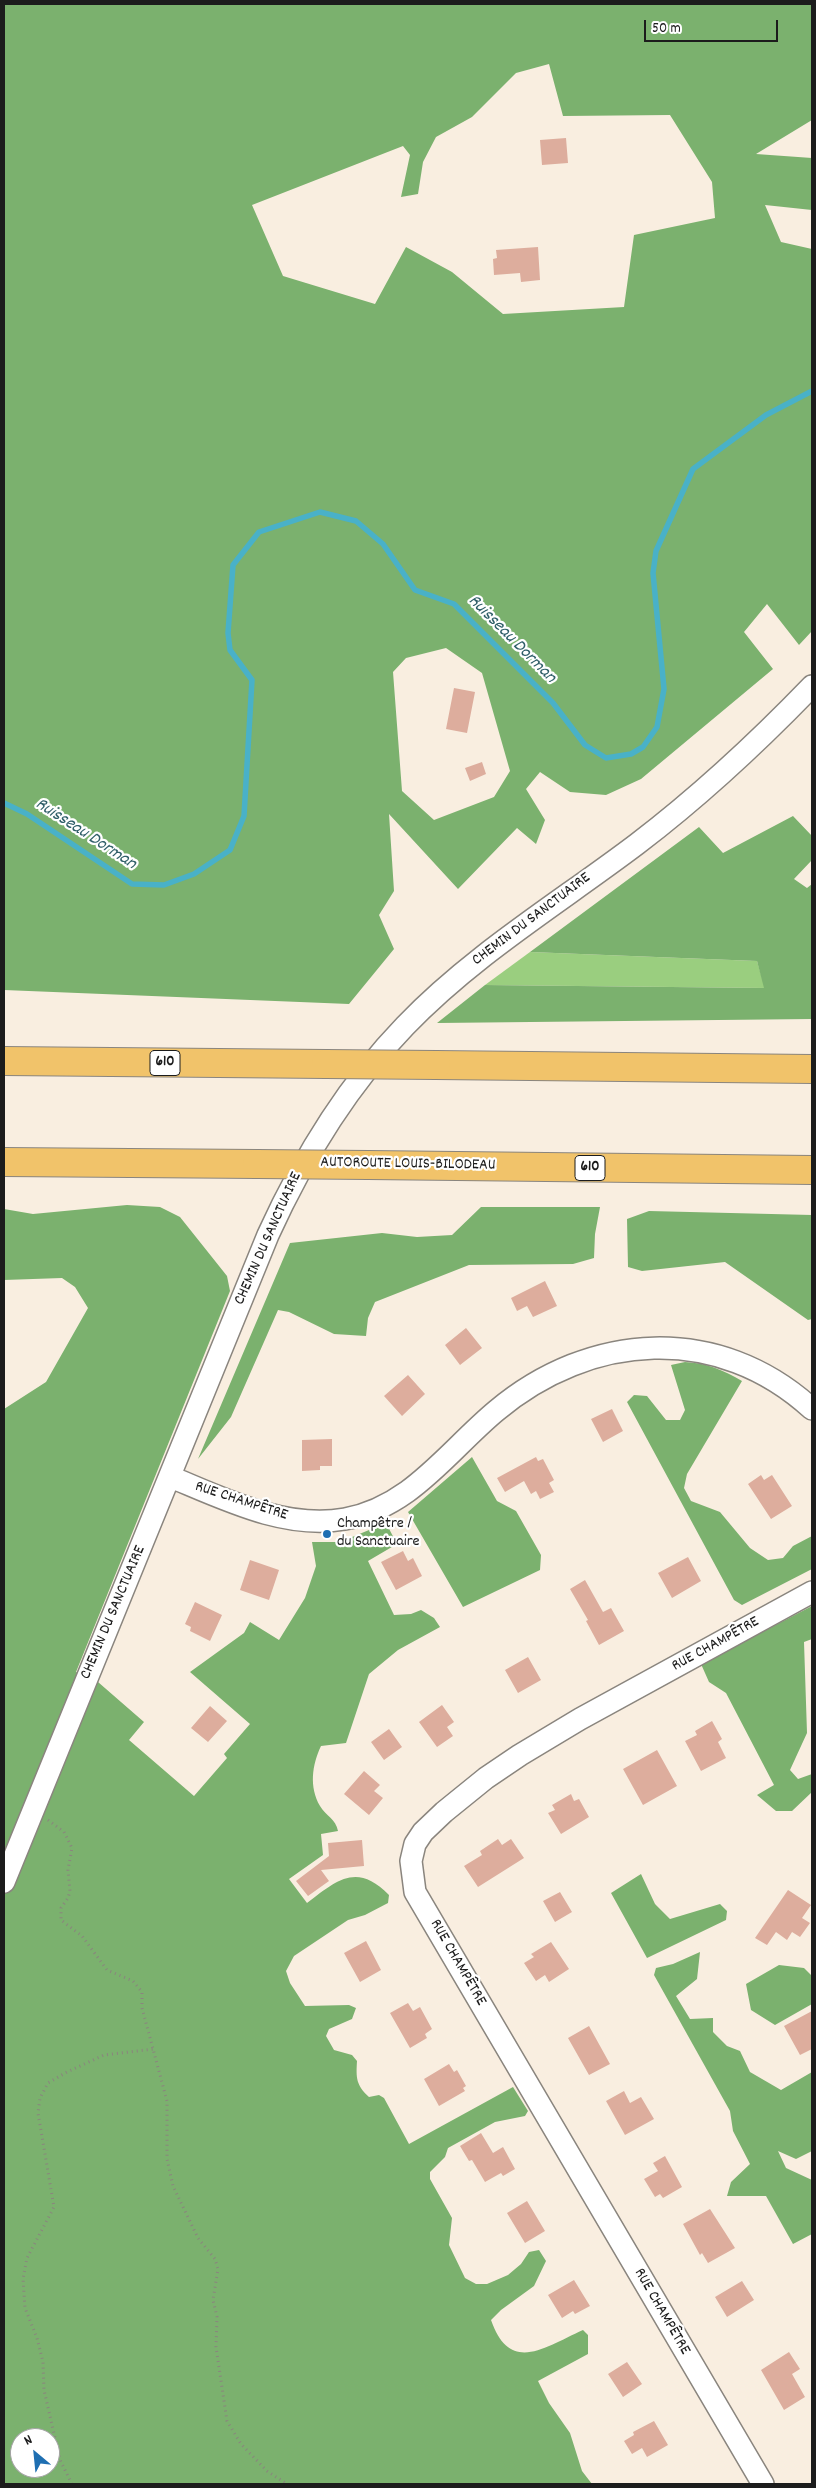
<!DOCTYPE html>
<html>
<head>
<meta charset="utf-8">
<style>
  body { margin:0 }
  #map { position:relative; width:816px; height:2488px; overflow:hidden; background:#f9eee0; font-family:Dekko,sans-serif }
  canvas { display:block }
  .frame { position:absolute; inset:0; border:5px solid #1c1c1c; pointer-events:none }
  .north { position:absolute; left:10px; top:2428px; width:50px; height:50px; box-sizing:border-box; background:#fff; border:1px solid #a4a4a4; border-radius:50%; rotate:332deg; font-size:14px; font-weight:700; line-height:20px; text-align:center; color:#1c1c1c }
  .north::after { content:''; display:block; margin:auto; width:18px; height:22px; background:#1f6fb2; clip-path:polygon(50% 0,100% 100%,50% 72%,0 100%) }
  .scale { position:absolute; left:644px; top:20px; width:134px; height:22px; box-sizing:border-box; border:2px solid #1c1c1c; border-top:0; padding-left:6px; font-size:15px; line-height:18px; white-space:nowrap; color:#1c1c1c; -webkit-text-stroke:4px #fff; paint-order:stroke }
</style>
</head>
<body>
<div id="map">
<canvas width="816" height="2488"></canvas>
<div class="frame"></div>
<div class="north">N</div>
<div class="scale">50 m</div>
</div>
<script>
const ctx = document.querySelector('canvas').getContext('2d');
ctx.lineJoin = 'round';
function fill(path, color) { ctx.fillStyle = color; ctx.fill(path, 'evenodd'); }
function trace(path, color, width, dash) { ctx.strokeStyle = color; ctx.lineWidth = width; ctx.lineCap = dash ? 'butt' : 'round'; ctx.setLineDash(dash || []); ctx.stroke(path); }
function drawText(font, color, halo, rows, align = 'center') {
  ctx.font = font + ' Dekko,sans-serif'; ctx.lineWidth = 4.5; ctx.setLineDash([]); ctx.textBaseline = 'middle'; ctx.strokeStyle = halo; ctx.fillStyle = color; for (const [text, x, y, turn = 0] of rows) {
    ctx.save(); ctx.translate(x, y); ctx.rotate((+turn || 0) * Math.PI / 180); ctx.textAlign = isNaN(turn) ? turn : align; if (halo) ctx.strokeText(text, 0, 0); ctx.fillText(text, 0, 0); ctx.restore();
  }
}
fill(new Path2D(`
  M 530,952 L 757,961 L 765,988 L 485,985 Z`), '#9ace7f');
fill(new Path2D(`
  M 4,4 L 812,4 L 812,120 L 756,154 L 812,158 L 812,210 L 765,205 L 781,242 L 812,249 L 812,631 L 799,645 L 767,604 L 744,632 L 773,669 L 641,779 L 606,795 L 570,792 L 540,772 L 526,789 L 545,820 L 536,844 L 517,828 L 458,889 L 389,814 L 394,891 L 379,915 L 394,949 L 349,1004 L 4,990 ZM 549,64 L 563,116 L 670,115 L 712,182 L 715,218 L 634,235 L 624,307 L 503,314 L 452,272 L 406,247 L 375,304 L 283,276 L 252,205 L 403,146 L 410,155 L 401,197 L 418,194 L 423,162 L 436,137 L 472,117 L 516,73 ZM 446,648 L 482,673 L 510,771 L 494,797 L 434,820 L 402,791 L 393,672 L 406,658 Z
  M 793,816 L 812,836 L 812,860 L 794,879 L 807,888 L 812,884 L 812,1019 L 437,1023 L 485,985 L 764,988 L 757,961 L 530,952 L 699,827 L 723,853 Z
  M 127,1205 L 160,1207 L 180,1217 L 227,1276 L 230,1291 L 76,1672 L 98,1682 L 144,1722 L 129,1740 L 194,1796 L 227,1758 L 224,1754 L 250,1724 L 190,1672 L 244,1633 L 250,1622 L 279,1640 L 305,1598 L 316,1566 L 312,1542 L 340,1542 L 386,1523 L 397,1544 L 368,1561 L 394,1615 L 411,1614 L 421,1610 L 434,1618 L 440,1627 L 398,1650 L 369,1674 L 346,1743 L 321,1746 C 312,1765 309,1787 320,1806 C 326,1816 336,1819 338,1831 L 321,1834 L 323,1855 L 289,1879 L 307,1903 C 337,1880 357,1862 389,1895 L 388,1903 L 365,1915 L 348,1920 L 294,1956 L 286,1971 L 290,1983 L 305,2006 L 349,2005 L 356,2008 L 352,2019 L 329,2029 L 326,2036 L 334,2050 L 352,2055 L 357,2061 C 356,2078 356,2085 369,2097 L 379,2095 L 384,2098 L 409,2144 L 513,2087 L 528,2111 L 525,2116 L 495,2122 L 448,2148 L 445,2157 L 430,2172 L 430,2179 L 452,2218 L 449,2245 L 465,2278 L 476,2284 L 487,2284 L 508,2275 L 521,2264 L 529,2252 L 539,2250 L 546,2261 L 534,2286 L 501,2310 L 491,2320 C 510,2375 545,2347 583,2330 L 588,2335 L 588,2354 L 538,2381 L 549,2403 L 570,2433 L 582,2471 L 592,2484 L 4,2484 L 4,1409 L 46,1382 L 88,1308 L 75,1287 L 62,1278 L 4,1280 L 4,1209 L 33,1214 ZM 20,2438 L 50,2438 L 50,2468 L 20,2468 Z
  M 481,1207 L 600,1207 L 595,1234 L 594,1258 L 573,1264 L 469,1265 L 375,1302 L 368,1318 L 366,1336 L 334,1334 L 289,1312 L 278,1310 L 231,1417 L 198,1459 L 290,1243 L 382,1233 L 417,1237 L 452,1235 Z
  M 649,1211 L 812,1215 L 812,1319 L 808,1320 L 725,1262 L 642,1271 L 628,1267 L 627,1219 Z
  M 685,1362 C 707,1363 723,1370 742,1381 L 687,1474 L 684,1488 L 691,1501 L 720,1512 L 750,1548 L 768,1560 L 783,1558 L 793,1546 L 812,1536 L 812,1569 L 742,1605 L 734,1600 L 627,1402 L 634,1395 L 647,1396 L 666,1420 L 680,1420 L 685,1410 L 671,1365 Z
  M 472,1457 L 497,1501 L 516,1511 L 541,1555 L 540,1570 L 463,1607 L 408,1512 Z
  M 812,1606 L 812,1639 L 804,1642 L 807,1733 L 790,1770 L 798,1779 L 812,1774 L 812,1792 L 792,1811 L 776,1811 L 757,1795 L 774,1785 L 726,1693 L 709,1682 L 701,1664 Z
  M 641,1874 L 655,1904 L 670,1919 L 720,1904 L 727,1911 L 726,1920 L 647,1958 L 611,1893 Z
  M 700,1952 L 697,1979 L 676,1996 L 690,2019 L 713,2018 L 713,2032 L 727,2046 L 740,2051 L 750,2072 L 781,2090 L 812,2072 L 812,2151 L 796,2159 L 778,2151 L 786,2168 L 812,2180 L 812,2234 L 793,2244 L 766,2196 L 727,2196 L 731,2182 L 750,2164 L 733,2131 L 730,2111 L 654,1975 L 656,1968 L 673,1964 Z
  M 779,1965 L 804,1968 L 812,1976 L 812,2004 L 775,2025 L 751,2010 L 746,1984 Z`), '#7bb16e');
trace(new Path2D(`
  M 4,803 L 27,814 L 132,884 L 164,885 L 194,874 L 230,850 L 244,816 L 252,680 L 230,650 L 228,633 L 233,565 L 259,532 L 320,512 L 356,521 L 383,544 L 415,590 L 454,604 L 553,703 L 585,745 L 606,758 L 631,754 L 643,747 L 657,727 L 664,689 L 653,573 L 656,551 L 693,469 L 766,415 L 812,391`), '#49b1c8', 5.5);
fill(new Path2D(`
  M 566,138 L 568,163 L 542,165 L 540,140 Z
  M 538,247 L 540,280 L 521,282 L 520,273 L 494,275 L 493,259 L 497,258 L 496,250 Z
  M 454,688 L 475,692 L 467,733 L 446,729 Z
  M 482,762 L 486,774 L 470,781 L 465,768 Z
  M 545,1281 L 557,1306 L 533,1317 L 527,1306 L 517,1311 L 511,1298 Z
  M 466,1328 L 482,1348 L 460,1365 L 445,1345 Z
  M 408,1375 L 425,1394 L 402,1416 L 384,1396 Z
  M 612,1409 L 623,1431 L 603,1442 L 591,1419 Z
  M 332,1439 L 332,1466 L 320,1466 L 320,1470 L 302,1471 L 302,1440 Z
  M 536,1457 L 538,1461 L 543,1459 L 554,1480 L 549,1483 L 554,1492 L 540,1499 L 536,1491 L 531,1494 L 524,1481 L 505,1492 L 497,1478 Z
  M 761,1475 L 764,1480 L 772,1475 L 792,1506 L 771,1519 L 748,1484 Z
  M 403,1551 L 408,1561 L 413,1558 L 422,1576 L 396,1590 L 381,1562 Z
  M 688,1557 L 701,1581 L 672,1598 L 658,1573 Z
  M 250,1560 L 279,1570 L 269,1600 L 240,1590 Z
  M 585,1580 L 603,1612 L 611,1608 L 624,1631 L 599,1645 L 586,1621 L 588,1620 L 570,1589 Z
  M 195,1602 L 222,1615 L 210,1641 L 190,1631 L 191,1627 L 185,1624 Z
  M 528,1657 L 541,1680 L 518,1693 L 505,1670 Z
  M 442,1705 L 454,1722 L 447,1727 L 453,1736 L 437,1747 L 419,1722 Z
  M 210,1706 L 227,1721 L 208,1742 L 191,1728 Z
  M 712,1721 L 722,1739 L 718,1742 L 726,1758 L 701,1771 L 685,1741 L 697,1735 L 695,1731 Z
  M 389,1729 L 402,1747 L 384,1760 L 371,1742 Z
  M 657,1750 L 677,1786 L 643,1805 L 623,1769 Z
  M 364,1771 L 380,1785 L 374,1791 L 383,1798 L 369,1815 L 344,1794 Z
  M 571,1794 L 574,1801 L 579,1799 L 589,1817 L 561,1834 L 548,1813 L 555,1810 L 552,1805 Z
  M 498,1839 L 502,1845 L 511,1839 L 524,1858 L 478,1887 L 464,1866 L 482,1855 L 480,1851 Z
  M 362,1840 L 364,1866 L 321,1870 L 329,1881 L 308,1896 L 296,1881 L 329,1856 L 328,1843 Z
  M 788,1890 L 811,1905 L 802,1918 L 810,1923 L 800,1937 L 792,1932 L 787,1940 L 776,1932 L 767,1945 L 755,1938 Z
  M 560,1892 L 572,1912 L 555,1922 L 543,1901 Z
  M 366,1941 L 381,1970 L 360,1982 L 344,1953 Z
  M 551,1942 L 569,1969 L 549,1982 L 545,1975 L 536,1981 L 524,1963 L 534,1957 L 531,1954 Z
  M 408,2003 L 413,2011 L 420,2007 L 432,2029 L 425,2034 L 427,2038 L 410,2048 L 390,2013 Z
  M 812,2011 L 812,2049 L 800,2055 L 784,2026 Z
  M 589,2026 L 610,2064 L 589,2075 L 568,2038 Z
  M 449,2064 L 454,2072 L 457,2070 L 466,2086 L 463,2088 L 465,2091 L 439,2106 L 424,2079 Z
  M 624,2091 L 630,2103 L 641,2097 L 654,2119 L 625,2135 L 606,2101 Z
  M 481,2133 L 493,2153 L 503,2147 L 515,2169 L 503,2176 L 501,2173 L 485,2182 L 472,2160 L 469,2161 L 460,2146 Z
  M 665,2156 L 682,2187 L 663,2198 L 660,2194 L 655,2197 L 644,2179 L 658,2171 L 653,2163 Z
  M 527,2201 L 545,2231 L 525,2243 L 507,2213 Z
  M 710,2209 L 735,2248 L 708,2263 L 702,2253 L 700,2255 L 683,2224 Z
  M 574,2280 L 590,2306 L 575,2314 L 573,2311 L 562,2318 L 548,2295 Z
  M 742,2281 L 754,2300 L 727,2317 L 715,2297 Z
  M 789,2352 L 800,2369 L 792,2374 L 805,2397 L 784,2410 L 761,2370 Z
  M 627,2362 L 642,2384 L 623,2397 L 608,2374 Z
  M 654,2421 L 668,2445 L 647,2457 L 642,2448 L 632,2454 L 624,2441 L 634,2435 L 633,2432 Z`), '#ddad9d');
const minor = new Path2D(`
  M 171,1477 C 224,1499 286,1530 345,1519 C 411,1507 447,1452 496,1411 C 590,1332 718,1323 812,1409
  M 4,1882 L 268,1235 C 303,1158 346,1087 405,1026 C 473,955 559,903 637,844 C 700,796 757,743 812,686
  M 763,2484 L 415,1892 L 411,1861 L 415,1844 L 423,1832 L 444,1812 L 486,1778 L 520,1755 L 580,1719 L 812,1592`);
const highway = new Path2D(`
  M 4,1061 L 326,1064
  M 436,1065 L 812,1069
  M 4,1162 L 257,1164
  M 368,1165 L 812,1170`);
trace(minor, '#8a857e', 24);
trace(highway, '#8a857e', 30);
trace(new Path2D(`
  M 48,1820 L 64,1832 L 72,1848 L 68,1870 L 70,1891 L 68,1898 L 61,1908 L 61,1920 L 82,1936 L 107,1970 L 133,1981 L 142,1992 L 142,2008 L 167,2101 L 167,2159 L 173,2186 L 198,2238 L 215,2259 L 218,2269 L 213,2300 L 217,2317 L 216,2347 L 227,2421 L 241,2444 L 267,2471 L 287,2484
  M 72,2484 L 60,2460 L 44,2390 L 43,2362 L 37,2338 L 25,2308 L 23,2279 L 27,2258 L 54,2207 L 38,2113 L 40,2098 L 48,2083 L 67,2072 L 104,2055 L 154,2049`), '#8a857e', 3, [1, 4]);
trace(minor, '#fff', 21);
trace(highway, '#f1c36a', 28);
const highwayBridge = new Path2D(`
  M 326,1064 L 436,1065
  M 257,1164 L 368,1165`);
trace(highwayBridge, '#8a857e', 30, []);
trace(highwayBridge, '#f1c36a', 28);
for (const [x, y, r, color] of [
  [327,1534,5,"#1f6fb2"]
]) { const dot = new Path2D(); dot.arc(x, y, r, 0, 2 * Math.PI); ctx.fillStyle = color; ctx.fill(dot); trace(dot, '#fff', 2); }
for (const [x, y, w] of [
  [165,1063,30],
  [590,1168,30]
]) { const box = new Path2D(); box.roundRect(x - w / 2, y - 12.5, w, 25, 4); ctx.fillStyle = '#fff'; ctx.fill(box); trace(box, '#1c1c1c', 1); }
drawText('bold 15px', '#1c1c1c', null, [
  ["610",165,1063],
  ["610",590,1168]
]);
drawText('16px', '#1c1c1c', '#fff', [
  ["CHEMIN DU SANCTUAIRE",532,920,-37],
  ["AUTOROUTE LOUIS-BILODEAU",408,1165,1],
  ["CHEMIN DU SANCTUAIRE",269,1239,-66],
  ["RUE CHAMPÊTRE",241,1502,18],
  ["CHEMIN DU SANCTUAIRE",114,1613,-67],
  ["RUE CHAMPÊTRE",716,1645,-29],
  ["RUE CHAMPÊTRE",457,1963,60],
  ["RUE CHAMPÊTRE",661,2312,60]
]);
drawText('16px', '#1c1c1c', '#fff', [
  ["Champêtre /",337,1525],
  ["du Sanctuaire",337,1543]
], 'left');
drawText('italic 18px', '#305f69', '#fff', [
  ["Ruisseau Dorman",511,640,45],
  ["Ruisseau Dorman",85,835,33]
]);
</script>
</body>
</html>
